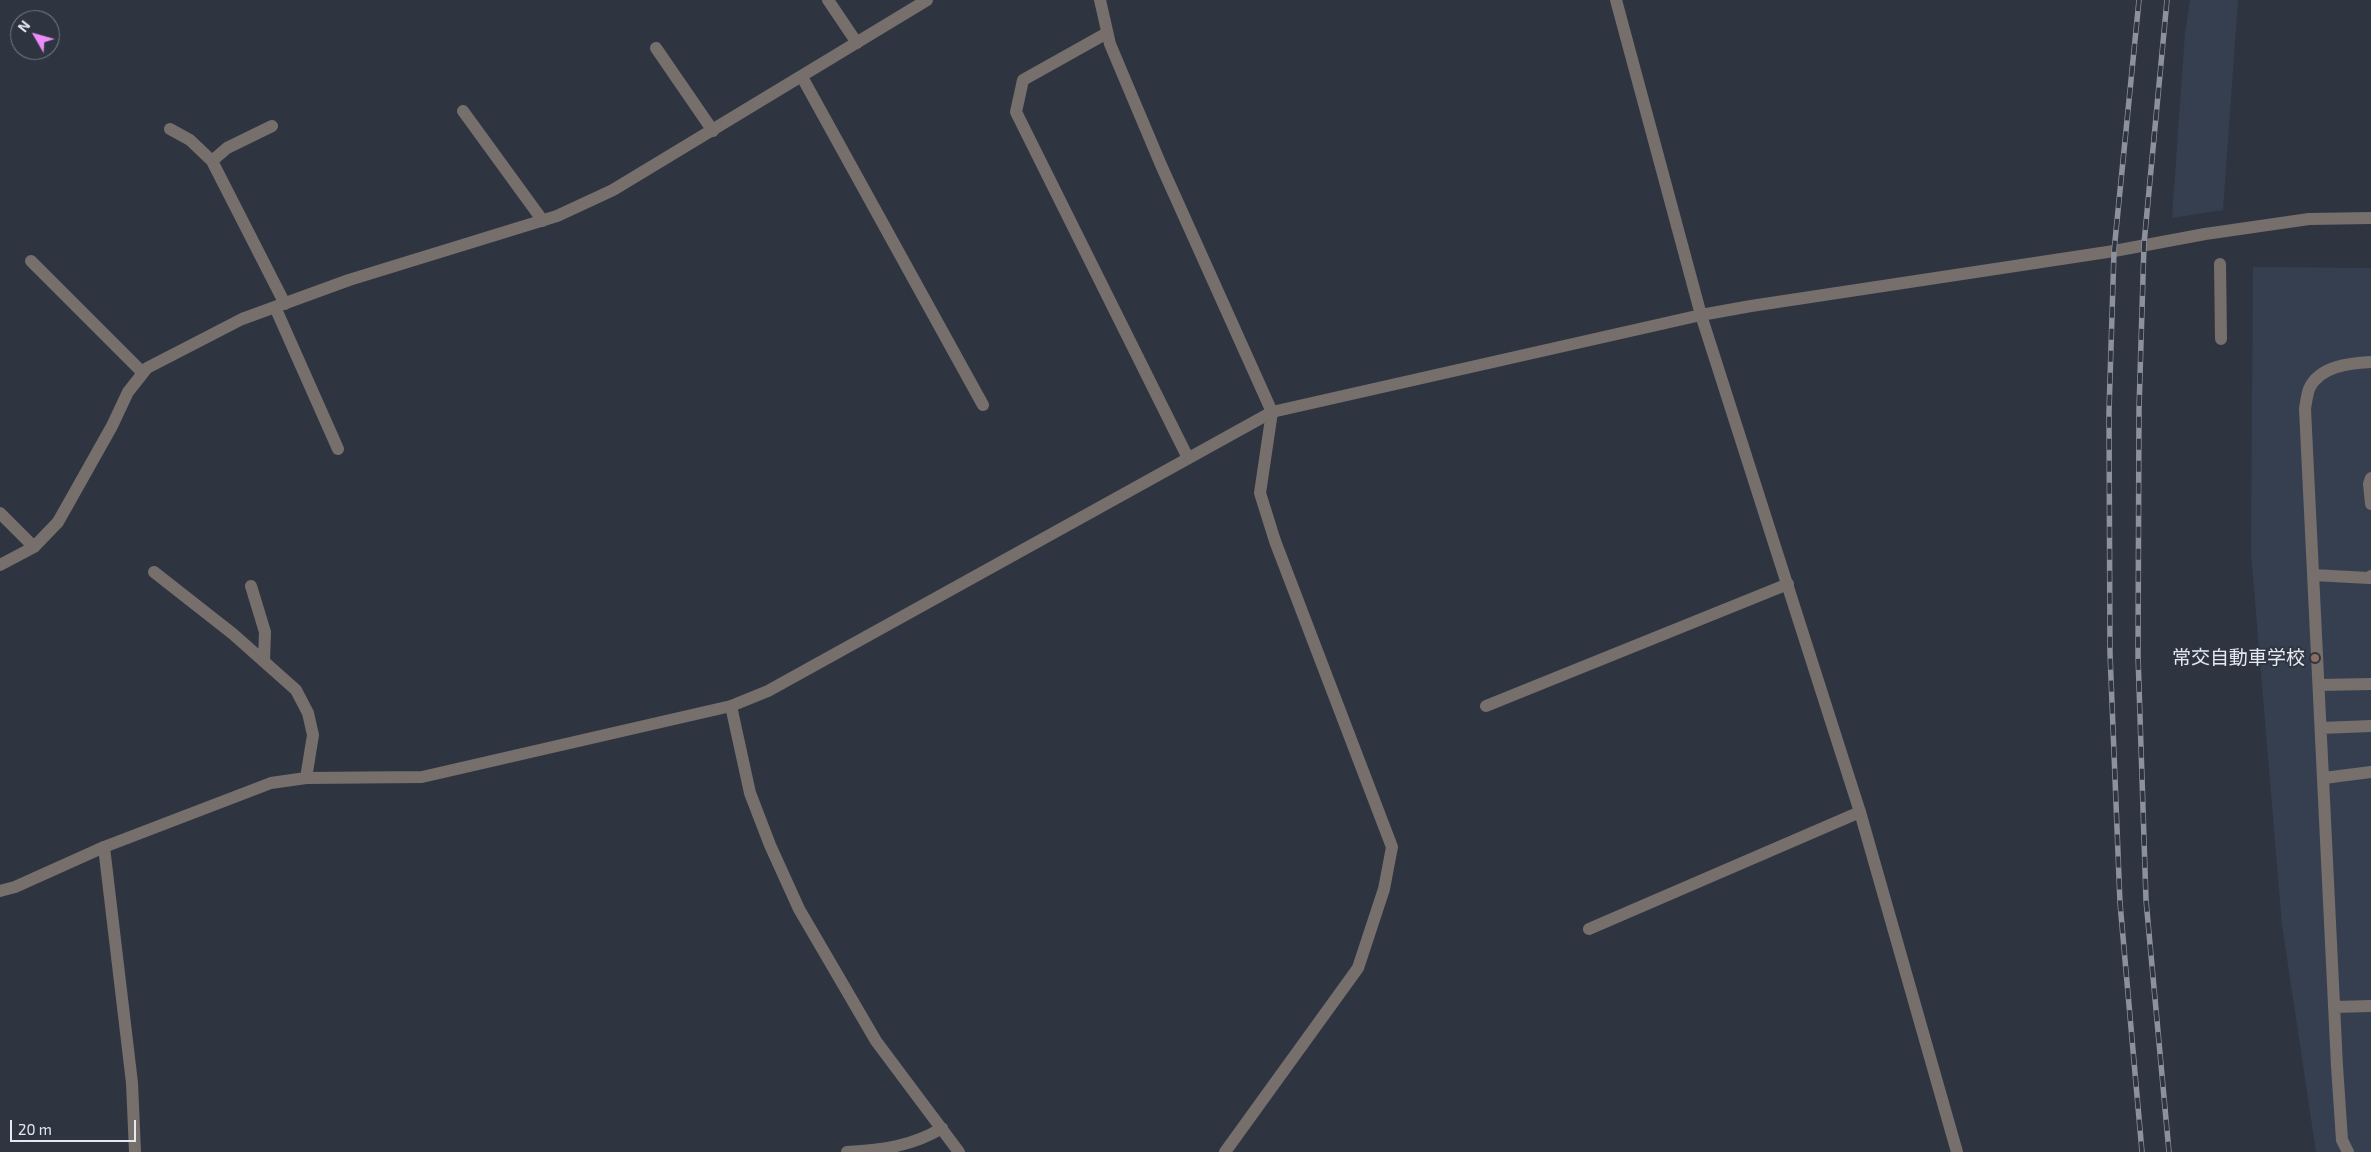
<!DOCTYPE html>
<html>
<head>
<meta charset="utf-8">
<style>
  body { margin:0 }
  #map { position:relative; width:2371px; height:1152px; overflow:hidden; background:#2e3541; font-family:"Exo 2",sans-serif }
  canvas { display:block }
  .north { position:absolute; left:10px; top:10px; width:50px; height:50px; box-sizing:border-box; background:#2e3541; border:1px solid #777d87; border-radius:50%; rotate:308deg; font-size:14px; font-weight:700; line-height:20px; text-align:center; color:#e4e8f0 }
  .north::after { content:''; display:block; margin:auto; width:18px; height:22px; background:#ec8cfa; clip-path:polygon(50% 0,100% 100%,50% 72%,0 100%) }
  .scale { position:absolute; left:10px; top:1120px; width:126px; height:22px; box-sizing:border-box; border:2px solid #e4e8f0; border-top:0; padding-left:6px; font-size:15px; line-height:18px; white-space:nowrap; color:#e4e8f0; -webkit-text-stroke:4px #2e3541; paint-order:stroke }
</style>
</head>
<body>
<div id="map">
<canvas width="2371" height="1152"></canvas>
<div class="north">N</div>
<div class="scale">20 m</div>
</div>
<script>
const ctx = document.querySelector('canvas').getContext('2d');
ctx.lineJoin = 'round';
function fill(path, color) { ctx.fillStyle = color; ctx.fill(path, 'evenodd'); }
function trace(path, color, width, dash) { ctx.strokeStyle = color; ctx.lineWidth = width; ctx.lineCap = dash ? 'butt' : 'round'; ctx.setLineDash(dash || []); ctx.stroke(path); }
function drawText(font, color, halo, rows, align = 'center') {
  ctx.font = font + ' "Exo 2","Noto Sans JP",sans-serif'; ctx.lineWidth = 4; ctx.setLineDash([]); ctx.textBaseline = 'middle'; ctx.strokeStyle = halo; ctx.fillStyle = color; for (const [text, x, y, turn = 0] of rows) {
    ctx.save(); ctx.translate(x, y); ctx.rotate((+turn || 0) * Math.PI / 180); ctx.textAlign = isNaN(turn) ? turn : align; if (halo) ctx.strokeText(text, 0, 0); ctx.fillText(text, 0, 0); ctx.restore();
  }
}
fill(new Path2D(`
  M 2190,0 L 2238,0 L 2223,210 L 2172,218 L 2185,33 Z
  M 2253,267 L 2371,268 L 2371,1152 L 2316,1152 L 2282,925 L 2251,552 Z`), '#363f50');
trace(new Path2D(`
  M 2371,478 L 2369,484 L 2371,504
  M 2313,575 L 2369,578 L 2371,576
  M 2319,685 L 2371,684
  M 2321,728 L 2371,726
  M 2324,778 L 2371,772
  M 2334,1007 L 2371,1006
  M 2348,1152 L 2342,1140 L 2337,1066 L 2305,409 C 2306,402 2307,395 2309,389 C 2319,366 2350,363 2371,362`), '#766f6b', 12);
trace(new Path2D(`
  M 2220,264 L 2221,339`), '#766f6b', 12);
trace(new Path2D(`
  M 828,0 L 857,43
  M 1100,0 L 1110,44 L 1161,165 L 1272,412 L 1260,493 L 1275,541 L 1392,847 L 1384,889 L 1358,968 L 1225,1152
  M 1107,33 L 1023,80 L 1016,112 L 1188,458
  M 656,48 L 713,131
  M 802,77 L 983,405
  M 463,111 L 543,221
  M 170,129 L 190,140 L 212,161 L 285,304
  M 212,161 L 227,148 L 272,126
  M 31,261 L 143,373
  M 275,307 L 338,449
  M 0,513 L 34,547
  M 0,565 L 34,547 L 58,522 L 112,426 L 128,392 L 147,368 L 242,319 L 349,280 L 557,216 L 613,190 L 927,0
  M 154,572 L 233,634 L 296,690 L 308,713 L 313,735 L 306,778
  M 251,586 L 265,632 L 264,661
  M 731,706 L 750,793 L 770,845 L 799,909 L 876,1041 L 959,1152
  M 1486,706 L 1788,584
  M 104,847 L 132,1083 L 135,1152
  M 1589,929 L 1860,812
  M 847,1152 C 882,1150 913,1146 942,1128`), '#766f6b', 12);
trace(new Path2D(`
  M 1616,0 L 1701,315 L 1860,812 L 1957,1152
  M 0,891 L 15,887 L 104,847 L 271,783 L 306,778 L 422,777 L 731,706 L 768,691 L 1272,412 L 1701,315 L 1751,306 L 2114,251 L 2205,234 L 2309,219 L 2371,218`), '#766f6b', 12);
const rail = new Path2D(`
  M 2139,0 L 2114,251 L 2109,412 L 2110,653 L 2120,903 L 2142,1152
  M 2167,0 L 2144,244 L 2139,409 L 2138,655 L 2146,900 L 2169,1152`);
trace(rail, '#8c919b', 5.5);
trace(rail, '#2e3541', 4, [11]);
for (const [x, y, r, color] of [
  [2315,658,5,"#8d6e63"]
]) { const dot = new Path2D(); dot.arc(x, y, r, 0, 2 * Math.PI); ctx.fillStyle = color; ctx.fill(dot); trace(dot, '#2e3541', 2); }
drawText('19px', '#e4e8f0', '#2e3541', [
  ["常交自動車学校",2305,658]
], 'right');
</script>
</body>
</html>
